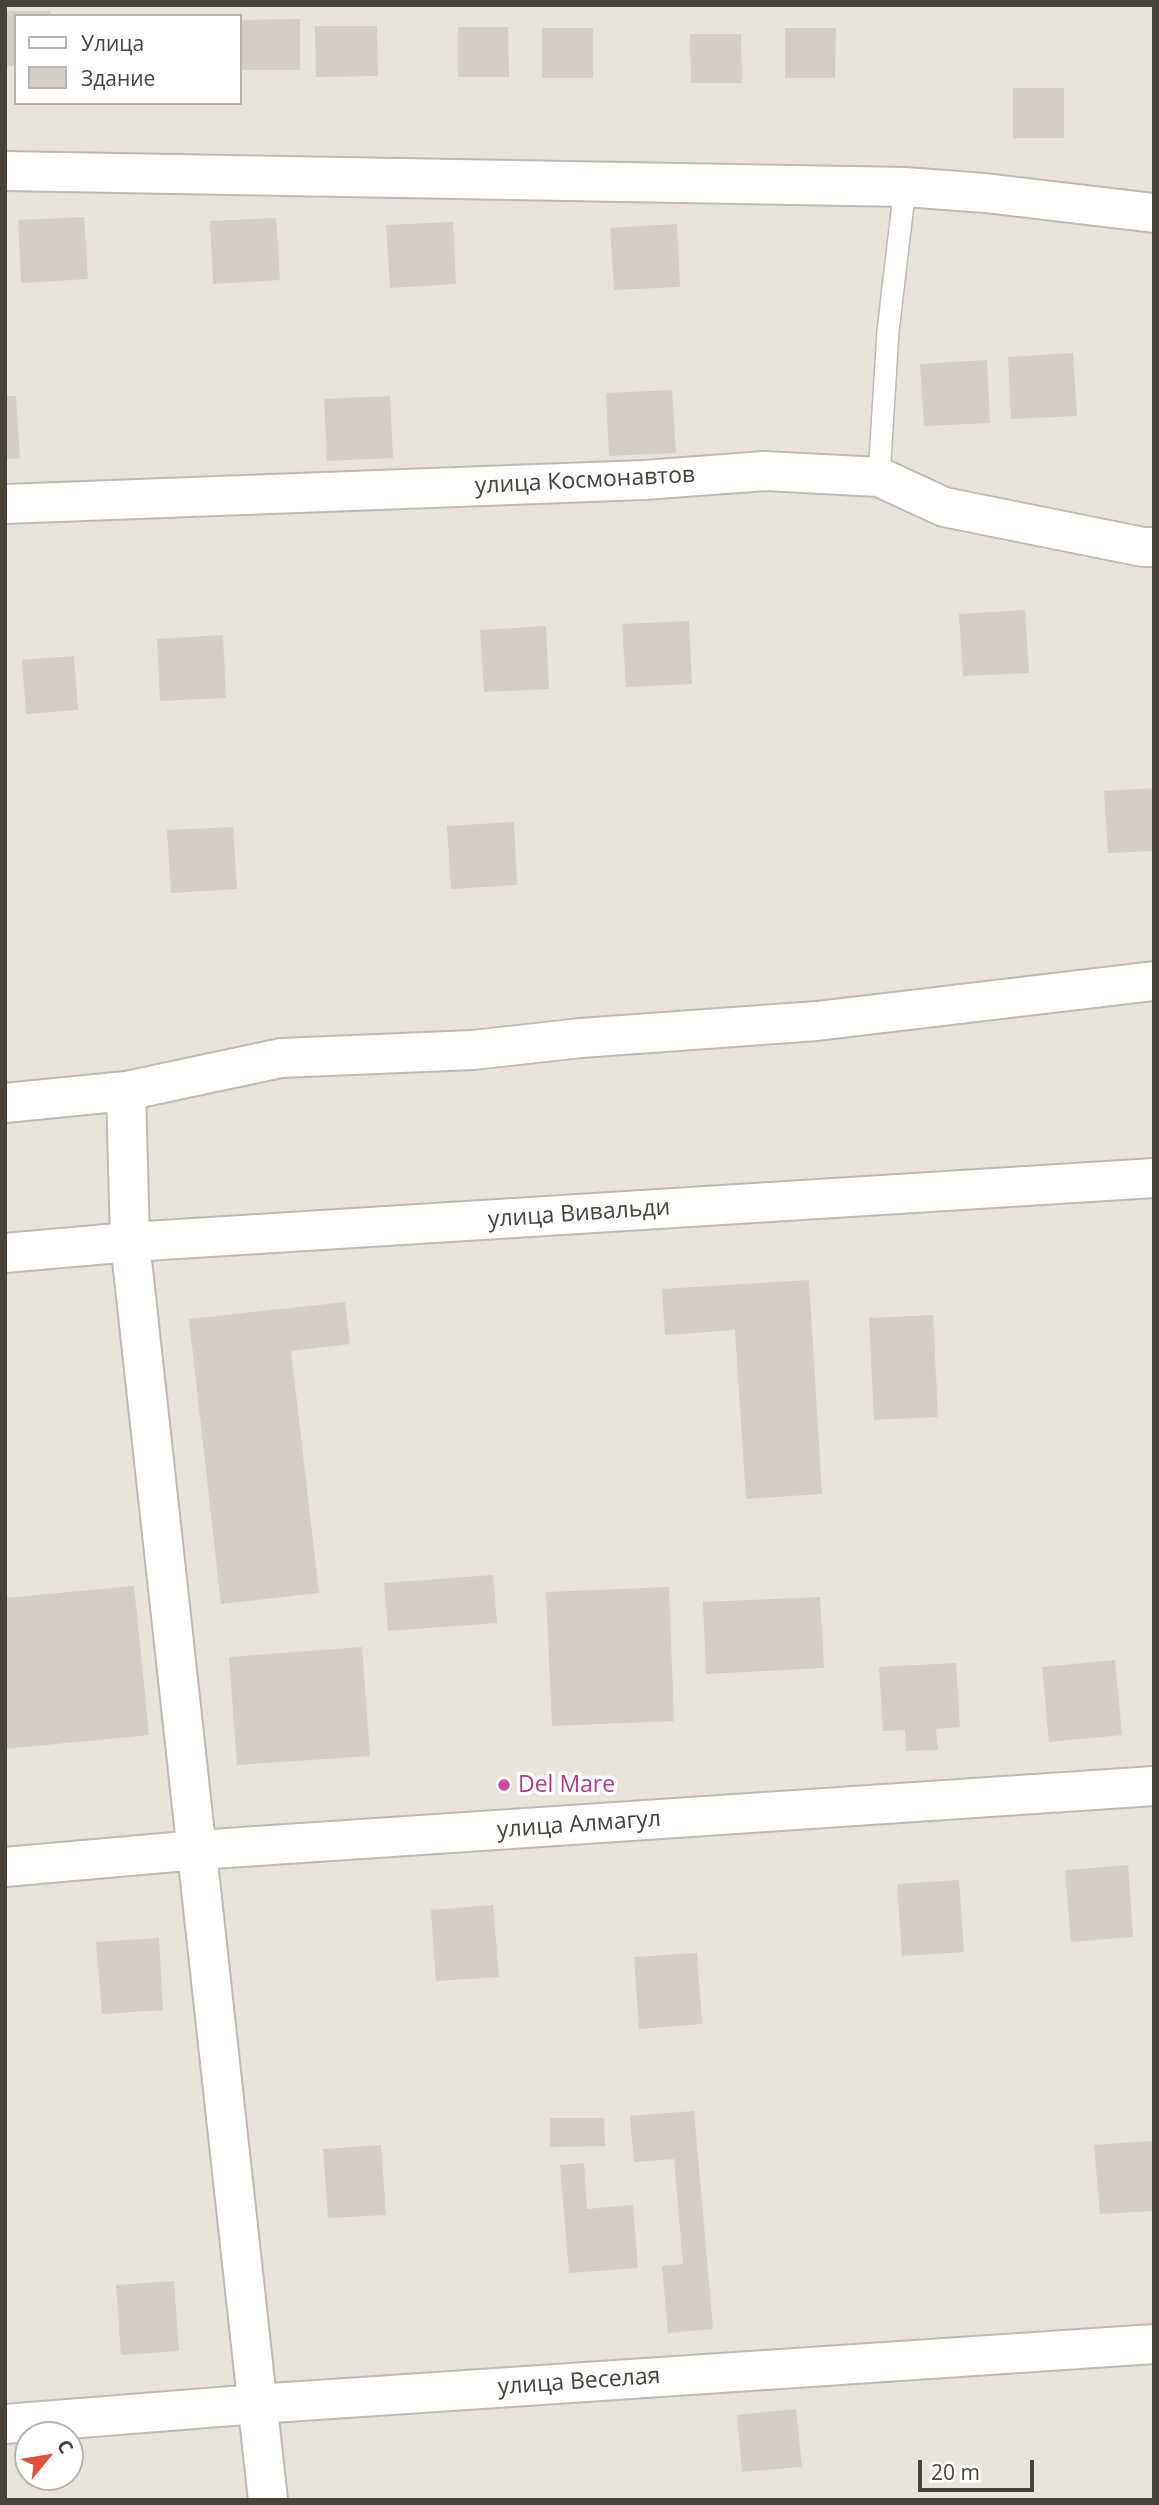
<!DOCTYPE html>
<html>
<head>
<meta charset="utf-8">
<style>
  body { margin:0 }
  #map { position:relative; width:1159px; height:2505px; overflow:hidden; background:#f4f2ec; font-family:"Open Sans",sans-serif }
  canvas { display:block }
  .frame { position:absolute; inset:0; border:7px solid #48433a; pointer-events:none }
  .legend { position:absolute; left:14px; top:14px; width:228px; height:91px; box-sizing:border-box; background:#fff; border:2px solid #b6b4b0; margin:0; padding:9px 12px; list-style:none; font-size:21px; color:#48433a }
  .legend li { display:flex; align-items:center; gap:14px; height:35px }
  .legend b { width:35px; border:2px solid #b6b4b0 }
  .north { position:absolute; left:14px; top:2421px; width:70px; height:70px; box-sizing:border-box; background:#fff; border:2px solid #b6b4b0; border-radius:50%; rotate:60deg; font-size:19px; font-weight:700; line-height:28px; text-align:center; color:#48433a }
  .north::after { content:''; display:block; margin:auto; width:24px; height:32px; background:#e25035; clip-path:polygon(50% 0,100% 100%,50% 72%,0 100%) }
  .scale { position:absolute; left:918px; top:2460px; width:116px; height:32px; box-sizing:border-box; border:4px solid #48433a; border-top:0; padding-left:9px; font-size:21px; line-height:24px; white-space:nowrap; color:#48433a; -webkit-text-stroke:5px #fff; paint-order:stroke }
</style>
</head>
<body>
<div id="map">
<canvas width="1159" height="2505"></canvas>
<div class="frame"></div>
<ul class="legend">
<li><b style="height:9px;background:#fff"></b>Улица</li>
<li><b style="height:19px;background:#d5cec3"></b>Здание</li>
</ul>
<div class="north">С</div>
<div class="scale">20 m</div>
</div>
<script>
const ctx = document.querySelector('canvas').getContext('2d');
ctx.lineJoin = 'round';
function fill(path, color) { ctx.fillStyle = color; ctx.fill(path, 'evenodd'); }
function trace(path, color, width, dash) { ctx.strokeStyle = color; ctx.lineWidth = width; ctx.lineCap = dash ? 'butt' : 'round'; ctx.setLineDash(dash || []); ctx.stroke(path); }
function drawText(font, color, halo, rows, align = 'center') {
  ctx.font = font + ' "Open Sans",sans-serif'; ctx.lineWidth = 7; ctx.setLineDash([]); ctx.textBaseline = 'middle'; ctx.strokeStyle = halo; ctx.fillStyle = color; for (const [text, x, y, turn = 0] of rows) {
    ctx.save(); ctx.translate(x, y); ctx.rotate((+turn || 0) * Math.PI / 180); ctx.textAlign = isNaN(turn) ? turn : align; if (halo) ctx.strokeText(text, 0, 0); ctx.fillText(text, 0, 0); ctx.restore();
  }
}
fill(new Path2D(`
  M 5,5 L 1154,5 L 1154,2500 L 5,2500 ZM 16,16 L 240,16 L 240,103 L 16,103 ZM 28,2435 L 70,2435 L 70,2477 L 28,2477 Z`), '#e8e4db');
fill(new Path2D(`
  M 5,11 L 50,11 L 50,16 L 16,16 L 16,66 L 5,66 Z
  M 300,19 L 300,70 L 240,70 L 240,20 Z
  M 315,26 L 377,26 L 378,76 L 316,77 Z
  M 458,27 L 508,27 L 509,77 L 458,77 Z
  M 542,28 L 593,28 L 593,78 L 542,78 Z
  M 785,28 L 836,28 L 835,78 L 785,78 Z
  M 690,34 L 741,34 L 742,83 L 691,83 Z
  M 1013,88 L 1064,88 L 1064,138 L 1013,138 Z
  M 84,217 L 88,279 L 21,283 L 18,220 Z
  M 276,218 L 280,280 L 213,284 L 210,221 Z
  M 453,222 L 456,284 L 390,288 L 386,225 Z
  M 677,224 L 680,287 L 614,290 L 610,228 Z
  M 1073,353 L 1077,416 L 1011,419 L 1008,357 Z
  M 987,360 L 990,423 L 924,426 L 920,364 Z
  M 672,390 L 676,453 L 609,456 L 606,393 Z
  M 5,396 L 16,396 L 20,458 L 5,459 Z
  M 390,396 L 393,458 L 327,461 L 324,399 Z
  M 1025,610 L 1029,673 L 963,676 L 959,614 Z
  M 689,621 L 692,684 L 626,687 L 622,624 Z
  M 546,626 L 549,689 L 484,692 L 480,630 Z
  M 223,635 L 226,698 L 160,701 L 157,639 Z
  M 74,656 L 78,710 L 26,714 L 22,660 Z
  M 1154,788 L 1154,851 L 1108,853 L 1104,791 Z
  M 514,822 L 517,885 L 451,889 L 447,826 Z
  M 233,827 L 237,889 L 171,893 L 167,830 Z
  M 809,1280 L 822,1494 L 746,1499 L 735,1330 L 665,1335 L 662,1289 Z
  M 345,1302 L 350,1344 L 291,1351 L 319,1593 L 221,1604 L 189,1319 Z
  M 933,1315 L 938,1417 L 874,1420 L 869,1318 Z
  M 493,1575 L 497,1623 L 388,1631 L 384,1583 Z
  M 134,1586 L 149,1735 L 5,1749 L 5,1598 Z
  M 669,1587 L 674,1721 L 552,1726 L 546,1592 Z
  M 820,1597 L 824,1668 L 706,1674 L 703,1602 Z
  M 362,1647 L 370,1756 L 237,1765 L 229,1657 Z
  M 1115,1660 L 1122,1735 L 1049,1742 L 1042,1667 Z
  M 956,1663 L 960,1727 L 936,1729 L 938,1750 L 906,1751 L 905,1730 L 883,1731 L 879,1667 Z
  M 1128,1865 L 1133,1937 L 1071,1942 L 1065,1870 Z
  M 959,1880 L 964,1952 L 902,1956 L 897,1884 Z
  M 493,1905 L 499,1977 L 436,1981 L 431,1910 Z
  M 159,1938 L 163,2010 L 102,2014 L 96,1942 Z
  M 697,1953 L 702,2024 L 639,2029 L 634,1957 Z
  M 694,2111 L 713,2329 L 668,2333 L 662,2266 L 683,2264 L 674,2159 L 634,2162 L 630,2116 Z
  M 550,2118 L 604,2118 L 605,2146 L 550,2147 Z
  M 1152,2141 L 1154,2211 L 1100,2214 L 1094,2145 Z
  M 381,2145 L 386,2215 L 328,2218 L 323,2149 Z
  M 584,2163 L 587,2209 L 633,2205 L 638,2268 L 569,2273 L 560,2165 Z
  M 174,2281 L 179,2351 L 121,2355 L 116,2285 Z
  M 796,2409 L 802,2467 L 742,2472 L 737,2415 Z`), '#d5cec3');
const service = new Path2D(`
  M 879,477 L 888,331 L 905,187`);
const minor = new Path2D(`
  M 5,171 L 905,187 L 985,193 L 1154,213
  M 5,504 L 644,480 L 765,471 L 879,477 L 944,507 L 1143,547 L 1154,547
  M 126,1091 L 130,1242 L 268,2500
  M 5,1103 L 126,1091 L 281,1058 L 473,1050 L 581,1038 L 817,1021 L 1154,981
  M 5,1253 L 130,1242 L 1154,1178
  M 5,1867 L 197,1850 L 1154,1786
  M 5,2424 L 257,2404 L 1154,2344`);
trace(service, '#bfb9af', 24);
trace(minor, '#bfb9af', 42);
trace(service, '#fff', 21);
trace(minor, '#fff', 38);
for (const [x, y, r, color] of [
  [504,1785,7,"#d1479c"]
]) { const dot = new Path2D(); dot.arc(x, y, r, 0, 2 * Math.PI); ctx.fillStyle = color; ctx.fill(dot); trace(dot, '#fff', 2.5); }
drawText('23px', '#48433a', '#fff', [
  ["улица Космонавтов",585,481,-3],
  ["улица Вивальди",579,1214,-4],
  ["улица Алмагул",579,1825,-4],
  ["улица Веселая",579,2382,-4]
]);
drawText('23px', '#b23c85', '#fff', [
  ["Del Mare",518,1785]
], 'left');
</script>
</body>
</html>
